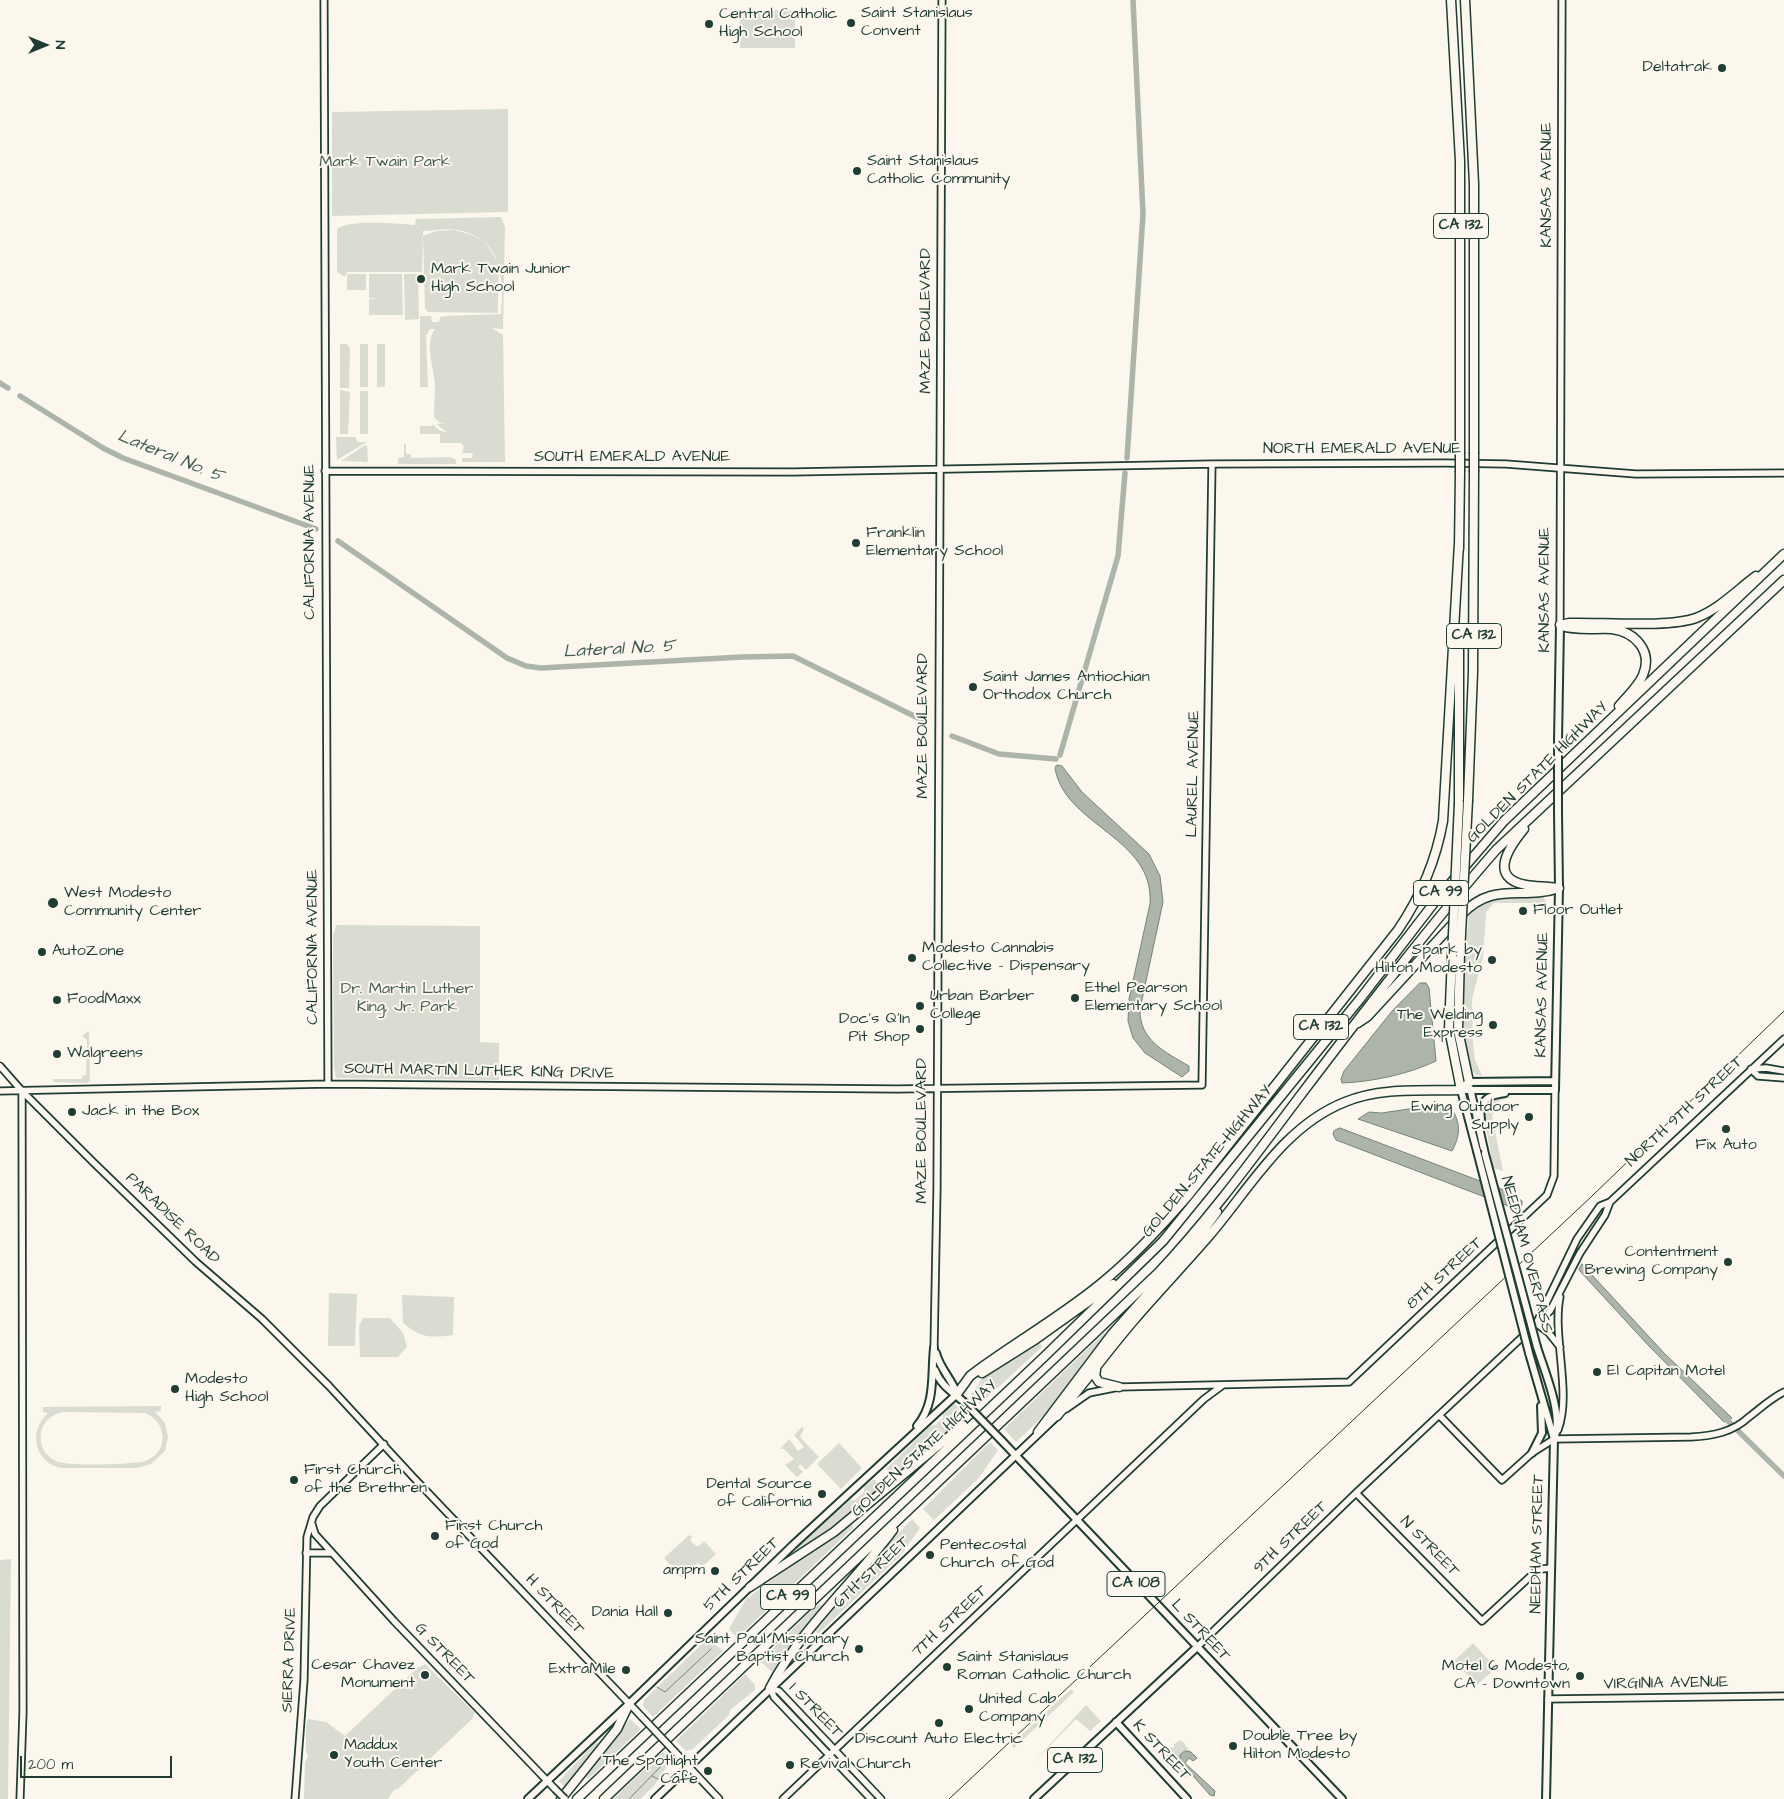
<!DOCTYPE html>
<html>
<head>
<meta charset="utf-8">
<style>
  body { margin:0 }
  #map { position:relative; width:1784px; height:1799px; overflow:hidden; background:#fbf7ec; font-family:"Architects Daughter",sans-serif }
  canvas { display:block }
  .north { position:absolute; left:20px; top:20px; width:50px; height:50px; -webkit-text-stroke:4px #fbf7ec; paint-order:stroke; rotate:90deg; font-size:14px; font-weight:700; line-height:20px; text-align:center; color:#1f3d34 }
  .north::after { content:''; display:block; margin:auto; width:18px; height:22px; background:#1f3d34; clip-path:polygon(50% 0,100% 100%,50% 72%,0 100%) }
  .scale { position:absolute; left:20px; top:1756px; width:152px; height:22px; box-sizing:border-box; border:2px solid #1f3d34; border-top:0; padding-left:6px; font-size:15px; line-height:18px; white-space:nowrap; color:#1f3d34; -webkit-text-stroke:4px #fbf7ec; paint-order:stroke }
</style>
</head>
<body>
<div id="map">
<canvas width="1784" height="1799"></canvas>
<div class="north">N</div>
<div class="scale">200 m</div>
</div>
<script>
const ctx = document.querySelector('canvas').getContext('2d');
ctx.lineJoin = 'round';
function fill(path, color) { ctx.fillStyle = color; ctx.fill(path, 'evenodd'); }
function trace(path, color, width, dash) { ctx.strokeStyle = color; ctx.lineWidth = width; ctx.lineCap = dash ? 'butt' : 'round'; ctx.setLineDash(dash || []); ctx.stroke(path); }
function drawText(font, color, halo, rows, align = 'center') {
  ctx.font = font + ' "Architects Daughter",sans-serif'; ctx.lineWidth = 4; ctx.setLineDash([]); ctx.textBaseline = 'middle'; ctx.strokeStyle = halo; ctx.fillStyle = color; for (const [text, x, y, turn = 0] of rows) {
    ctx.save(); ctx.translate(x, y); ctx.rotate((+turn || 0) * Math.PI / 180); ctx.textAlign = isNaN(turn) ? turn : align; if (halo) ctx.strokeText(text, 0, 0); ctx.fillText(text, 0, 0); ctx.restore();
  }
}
fill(new Path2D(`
  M 795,10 L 795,48 L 740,48 L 740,11 Z
  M 508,109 L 508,212 L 332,216 L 332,112 Z
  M 501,217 L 505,227 L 503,329 L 492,328 L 503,335 L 505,462 L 462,462 L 462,458 L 471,458 L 473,456 L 472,453 L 462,453 L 464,447 L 461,443 L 440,443 L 440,434 L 420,434 L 420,426 L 432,426 L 433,424 L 440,431 L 447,432 L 436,424 L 447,423 L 440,423 L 434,417 C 434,407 435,396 435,385 C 434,366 424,345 435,329 L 430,329 L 426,336 L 428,387 L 420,387 L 420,316 L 431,316 L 432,322 L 439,322 L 440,317 L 446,316 L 501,314 C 505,278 500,237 457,230 C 445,228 435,231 423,231 L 422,272 L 347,272 L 345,277 L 337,272 L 337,229 C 350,219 397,224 415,225 L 416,219 Z
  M 454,230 C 509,242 498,271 498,313 L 428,312 L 425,309 L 423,236 L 436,231 Z
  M 347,274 L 366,274 L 366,290 L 347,290 Z
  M 369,274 L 402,274 L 403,315 L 369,315 L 369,299 L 380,299 L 369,298 Z
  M 404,274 L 418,274 L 419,319 L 405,320 Z
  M 340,344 L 347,344 L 350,348 L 349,388 L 340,388 Z
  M 360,344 L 368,344 L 368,387 L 360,387 Z
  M 377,344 L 385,344 L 385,387 L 377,387 Z
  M 340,390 L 350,392 L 348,434 L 340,434 Z
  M 360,391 L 368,391 L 368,434 L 360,434 Z
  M 336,437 L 356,437 L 357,442 L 367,442 L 337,460 Z
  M 404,444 L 406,444 L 406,454 L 411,454 L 411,458 L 451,457 L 456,460 L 456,464 L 398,464 L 398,458 L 404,457 Z
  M 365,445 L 367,446 L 368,462 L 341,461 Z
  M 1543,896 L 1547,903 L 1494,903 L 1486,912 L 1483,957 L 1472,999 L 1473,1044 L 1475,1060 L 1482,1076 L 1478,1075 L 1477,1076 C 1454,1058 1467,942 1469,912 C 1491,895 1516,896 1543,896 Z
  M 336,925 L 480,926 L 480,1042 L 499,1043 L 499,1080 L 336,1078 L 334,1068 L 333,936 Z
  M 89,1031 L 90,1081 L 87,1083 L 53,1082 L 53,1079 L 82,1079 L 83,1075 L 86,1075 L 87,1040 L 82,1036 Z
  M 1499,1097 L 1514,1097 L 1501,1100 L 1494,1105 L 1495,1111 L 1492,1116 L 1503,1171 L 1493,1168 L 1484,1114 L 1489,1102 Z
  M 329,1293 L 357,1294 L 355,1346 L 328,1346 Z
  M 402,1295 L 454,1297 L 453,1335 C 430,1338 421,1338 403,1323 Z
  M 363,1318 L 390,1318 L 403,1333 L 407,1347 L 398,1357 L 360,1357 L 359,1326 Z
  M 1104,1333 L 1107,1336 L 1054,1406 L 1016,1442 L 1004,1429 Z
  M 1039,1342 L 1042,1347 L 980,1404 L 971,1394 L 981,1380 Z
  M 954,1403 L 967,1416 L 894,1478 L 886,1469 L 930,1426 L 935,1425 L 943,1418 L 943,1412 Z
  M 161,1406 L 161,1411 L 155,1412 L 165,1423 L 168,1437 L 165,1451 L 151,1464 L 138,1468 L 61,1468 C 34,1462 28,1431 48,1413 L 43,1412 L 43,1407 ZM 62,1412 L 145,1413 C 170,1423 168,1456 142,1462 C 125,1464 70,1467 56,1461 C 45,1457 39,1444 41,1433 C 43,1422 51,1415 62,1412 Z
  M 802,1427 L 804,1429 L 800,1437 L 819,1457 L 806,1470 L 800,1464 L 798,1467 L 803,1472 L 797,1477 L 785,1465 L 794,1459 L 784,1449 L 780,1449 L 789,1439 L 798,1451 L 804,1447 L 794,1435 Z
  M 990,1442 L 998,1450 L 979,1478 L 934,1520 L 923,1509 Z
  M 839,1443 L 862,1468 L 841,1489 L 817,1464 Z
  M 874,1479 L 883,1488 L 833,1529 L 789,1558 L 787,1556 L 850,1500 L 855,1500 L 864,1492 L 864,1487 Z
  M 912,1519 L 920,1528 L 902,1554 L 818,1634 L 814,1630 L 855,1579 Z
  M 850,1523 L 854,1527 L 737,1638 L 729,1629 L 746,1599 Z
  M 689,1535 L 692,1537 L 690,1540 L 696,1546 L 699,1546 L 704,1541 L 716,1554 L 702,1567 L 698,1563 L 682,1577 L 679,1575 L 688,1570 L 685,1566 L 679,1570 L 677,1568 L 675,1570 L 664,1558 Z
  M 11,1559 L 8,1799 L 0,1799 L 0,1560 Z
  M 819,1603 L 823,1608 L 772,1672 L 760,1661 Z
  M 704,1642 L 714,1643 L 723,1651 L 653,1717 L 643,1706 L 644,1700 Z
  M 1473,1643 L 1496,1668 L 1477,1685 L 1454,1661 Z
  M 425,1664 L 475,1713 L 472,1719 L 399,1788 L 394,1790 L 388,1799 L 304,1799 L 305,1763 L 308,1756 L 306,1751 L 306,1726 L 308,1719 L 326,1722 L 345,1736 L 416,1669 Z
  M 745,1674 L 755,1685 L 755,1690 L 730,1710 L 729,1715 L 693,1749 L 686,1751 L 676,1741 Z
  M 1071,1689 L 1074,1692 L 1013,1749 L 1012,1744 Z
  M 1086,1705 L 1101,1721 L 1090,1731 L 1076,1719 L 1031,1765 Z
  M 630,1719 L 641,1729 L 588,1779 L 584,1775 Z
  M 1181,1740 L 1193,1754 L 1185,1751 L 1181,1753 L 1180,1761 L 1191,1773 L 1185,1778 L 1156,1751 L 1167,1747 L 1174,1748 L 1174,1744 Z
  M 596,1742 L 599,1745 L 566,1788 L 559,1781 Z
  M 663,1752 L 671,1760 L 654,1786 L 640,1799 L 613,1799 Z`), '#dbdcd1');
const water = new Path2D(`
  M 1057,765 L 1062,766 L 1082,792 L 1149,854 L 1160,876 L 1163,902 L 1140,1009 C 1139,1040 1165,1052 1189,1066 L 1189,1071 L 1182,1077 L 1145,1053 L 1133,1038 L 1128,1021 L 1129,999 L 1150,904 C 1155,837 1064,826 1055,768 Z
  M 1420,983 L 1426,983 L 1429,988 L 1436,1061 C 1409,1074 1372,1082 1342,1083 L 1341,1079 L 1344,1071 L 1393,1010 Z
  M 1436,1105 L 1450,1107 C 1461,1121 1461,1135 1452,1151 L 1358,1119 L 1369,1112 L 1381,1113 Z
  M 1340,1128 L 1509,1192 L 1522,1201 L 1522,1205 L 1516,1209 L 1336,1140 L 1333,1134 L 1334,1131 Z
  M 1582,1264 L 1664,1353 L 1732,1418 L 1724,1422 L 1647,1344 L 1579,1270 Z
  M 1185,1751 L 1191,1752 L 1197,1758 L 1193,1761 L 1189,1758 L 1185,1763 L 1215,1791 L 1214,1796 L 1210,1795 L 1180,1761 L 1180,1755 Z`);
fill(water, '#adb4aa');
trace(water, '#74847b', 1);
trace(new Path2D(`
  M 657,1687 L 665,1692 L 711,1649
  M 652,1776 L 658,1779
  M 629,1799 L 667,1760`), '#74847b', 1);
trace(new Path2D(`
  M 0,383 L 8,388
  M 20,396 L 103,448 L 123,458 L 316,529
  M 1127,458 L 1143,214 L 1133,0
  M 338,541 L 507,658 L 526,666 L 541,668 L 742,657 L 793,656 L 924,721
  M 952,736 L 999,754 L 1056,759
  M 1060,755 L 1118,556 L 1125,473
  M 1723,1416 L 1784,1476`), '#adb4aa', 5.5);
const secondary = new Path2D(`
  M 324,0 L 328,1084
  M 325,471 L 793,472 L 1212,464 L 1444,463 L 1506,464 L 1636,474 L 1784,473
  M 1560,625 L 1562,0
  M 0,1066 L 22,1091 L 92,1161 L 196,1262 L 262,1319 L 329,1386 L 414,1478 L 642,1717
  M 1751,1069 L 1758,1076 L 1784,1078
  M 1751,1069 L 1766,1068 L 1784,1071
  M 0,1091 L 328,1084 L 896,1089 L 1202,1085 L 1212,464
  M 1537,1322 L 1577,1239 L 1600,1206 L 1610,1202 L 1784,1039
  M 1537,1324 L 1548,1332 L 1560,1347
  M 934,1348 L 937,1189 L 942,0
  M 1066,1409 L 1089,1393 L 1119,1387 L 1349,1382 L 1547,1195 L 1554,1176 L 1555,1090
  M 1439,1415 L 1502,1480 L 1532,1453 L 1554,1439 L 1691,1437 C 1713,1436 1733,1432 1749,1417 C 1761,1408 1770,1399 1784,1392
  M 1558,1430 C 1572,1393 1552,1336 1560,1297
  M 1356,1493 L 1482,1621 L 1534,1573 L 1542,1569 L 1551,1568
  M 312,1524 L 315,1534 L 394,1621 L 555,1789
  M 306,1553 L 331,1553
  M 1196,1648 L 1356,1493 L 1550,1311 L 1580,1253 L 1605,1215 L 1610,1202
  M 770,1688 L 779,1691 L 881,1799
  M 770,1688 L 774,1697 L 871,1799
  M 1548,1699 L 1784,1696
  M 675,1752 L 719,1799
  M 20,1799 L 23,1712 L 22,1091
  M 295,1799 L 304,1680 L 307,1537 L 313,1517 L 320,1506 L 384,1444
  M 783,1799 L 1204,1399 L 1223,1385`);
const primary = new Path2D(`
  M 1558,741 L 1560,625
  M 1465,1085 L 1469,1082 L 1555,1081
  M 1470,1088 L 1485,1154
  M 1461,1090 L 1555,1090 L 1559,888 L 1558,811
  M 1461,1090 L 1477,1151
  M 1481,1119 C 1478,1100 1489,1095 1505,1093
  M 1537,1347 C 1544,1370 1564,1415 1554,1439 L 1546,1799
  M 936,1353 C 940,1369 952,1379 957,1394
  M 1529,1353 L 1554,1439
  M 935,1370 C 941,1387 955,1393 967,1405
  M 917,1426 C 936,1403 931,1376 934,1348
  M 1002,1441 L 1342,1799
  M 1532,1453 L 1542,1433 L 1541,1406
  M 1116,1722 L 1187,1799
  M 528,1799 L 629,1704 L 793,1545 L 957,1394
  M 655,1799 L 1057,1416
  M 1034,1799 L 1196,1648`);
const highway = new Path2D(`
  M 1451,0 L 1460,161 L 1460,452
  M 1465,0 L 1474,184 L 1474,452
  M 1459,549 L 1460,472
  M 1560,625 L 1569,623 C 1601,622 1668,628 1696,618 C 1718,610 1737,590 1756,576
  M 1562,626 C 1577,631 1596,628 1612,629 C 1635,632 1653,651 1643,675 C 1638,687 1627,696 1619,706
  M 1459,650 L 1459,803
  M 1468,800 L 1473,672 L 1474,472
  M 1524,829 C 1510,846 1487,878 1526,885 C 1536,887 1547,886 1557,888
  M 1460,953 L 1458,1030 L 1469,1082
  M 1358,1023 L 1367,1017 L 1461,915 C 1494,880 1522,901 1559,888
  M 1096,1370 L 1095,1376 L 1099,1382 L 1119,1387
  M 982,1373 L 1036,1339 L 1113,1284
  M 957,1394 L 970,1376 L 982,1367 C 1022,1338 1066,1313 1104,1281 C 1134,1256 1161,1227 1187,1197 L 1398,930 C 1421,896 1436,861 1443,821 L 1459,543
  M 1057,1416 C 1084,1384 1108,1350 1135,1319 C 1159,1291 1185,1264 1209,1236 C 1250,1188 1284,1126 1345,1102 C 1381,1087 1423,1091 1461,1090 L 1449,1029 L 1452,956
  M 1038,1432 L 1112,1334 L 1201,1234 L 1217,1212
  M 750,1587 L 834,1532 L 963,1425
  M 770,1688 C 801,1628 854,1583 893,1530
  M 561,1799 L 617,1729 L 629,1704
  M 577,1799 L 1045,1356 L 1163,1241 L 1360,999 L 1437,899 L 1504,821 L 1784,554
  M 604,1799 L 1158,1273 C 1210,1218 1254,1157 1300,1096 C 1363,1013 1427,929 1496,850 L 1784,580`);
trace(secondary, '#1f3d34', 9);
trace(primary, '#1f3d34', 10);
trace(highway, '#1f3d34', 11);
trace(secondary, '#fbf7ec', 5.5);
trace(primary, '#fbf7ec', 6);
trace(highway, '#fbf7ec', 8);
trace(new Path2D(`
  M 949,1799 L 1592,1196 L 1784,1011`), '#1f3d34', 1);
const secondaryBridge = new Path2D(`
  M 642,1717 L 675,1752
  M 555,1789 L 565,1799`);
const primaryBridge = new Path2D(`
  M 1558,811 L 1558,741
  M 1477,1151 L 1529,1353
  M 1485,1154 L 1537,1347
  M 967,1405 L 1002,1441`);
const highwayBridge = new Path2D(`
  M 1474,452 L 1474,472
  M 1460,472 L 1460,452
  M 1460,953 L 1468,800
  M 1452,956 L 1459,803`);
trace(secondaryBridge, '#1f3d34', 9, []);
trace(primaryBridge, '#1f3d34', 10, []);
trace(highwayBridge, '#1f3d34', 11, []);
trace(secondaryBridge, '#fbf7ec', 5.5);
trace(primaryBridge, '#fbf7ec', 6);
trace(highwayBridge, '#fbf7ec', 8);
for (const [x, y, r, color] of [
  [851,23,5,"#1f3d34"],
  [709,24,5,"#1f3d34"],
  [1722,68,5,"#1f3d34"],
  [857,171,5,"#1f3d34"],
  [421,279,5,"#1f3d34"],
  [856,543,5,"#1f3d34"],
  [973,687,5,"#1f3d34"],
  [53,903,6,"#1f3d34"],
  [1523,911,5,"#1f3d34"],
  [42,952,5,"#1f3d34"],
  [912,958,5,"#1f3d34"],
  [1492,960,5,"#1f3d34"],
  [1075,998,5,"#1f3d34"],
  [57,1000,5,"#1f3d34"],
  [920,1006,5,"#1f3d34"],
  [1493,1025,5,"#1f3d34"],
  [920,1029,5,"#1f3d34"],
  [57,1054,5,"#1f3d34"],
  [72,1112,5,"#1f3d34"],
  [1529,1117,5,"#1f3d34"],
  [1726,1129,5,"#1f3d34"],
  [1728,1262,5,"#1f3d34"],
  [1597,1372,5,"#1f3d34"],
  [175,1389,5,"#1f3d34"],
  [294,1480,5,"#1f3d34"],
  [822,1494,5,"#1f3d34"],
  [435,1536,5,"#1f3d34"],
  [930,1555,5,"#1f3d34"],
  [715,1571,5,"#1f3d34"],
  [668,1613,5,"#1f3d34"],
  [859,1649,5,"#1f3d34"],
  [947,1667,5,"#1f3d34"],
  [626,1670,5,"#1f3d34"],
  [425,1675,5,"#1f3d34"],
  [1580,1676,5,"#1f3d34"],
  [969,1709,5,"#1f3d34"],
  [939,1723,5,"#1f3d34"],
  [1233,1746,5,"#1f3d34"],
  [334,1755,5,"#1f3d34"],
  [790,1765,5,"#1f3d34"],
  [708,1771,5,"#1f3d34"]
]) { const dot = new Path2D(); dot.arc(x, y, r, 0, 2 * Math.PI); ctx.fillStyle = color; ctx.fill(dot); trace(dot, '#fbf7ec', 2); }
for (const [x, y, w] of [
  [1461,226,55],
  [1474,636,55],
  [1441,893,55],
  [1321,1027,55],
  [1136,1584,58],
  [788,1597,55],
  [1075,1760,55]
]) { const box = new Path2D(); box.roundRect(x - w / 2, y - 12.5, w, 25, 4); ctx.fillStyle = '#fbf7ec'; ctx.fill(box); trace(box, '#1f3d34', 1); }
drawText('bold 15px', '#1f3d34', null, [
  ["CA 132",1461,226],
  ["CA 132",1474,636],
  ["CA 99",1441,893],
  ["CA 132",1321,1027],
  ["CA 108",1136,1584],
  ["CA 99",788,1597],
  ["CA 132",1075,1760]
]);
drawText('16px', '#1f3d34', '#fbf7ec', [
  ["Saint Stanislaus",861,14],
  ["Convent",861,32],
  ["Central Catholic",719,15],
  ["High School",719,33],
  ["Deltatrak",1712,68,"right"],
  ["Saint Stanislaus",867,162],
  ["Catholic Community",867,180],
  ["Mark Twain Junior",431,270],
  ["High School",431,288],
  ["Franklin",866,534],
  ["Elementary School",866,552],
  ["Saint James Antiochian",983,678],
  ["Orthodox Church",983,696],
  ["West Modesto",64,894],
  ["Community Center",64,912],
  ["Floor Outlet",1533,911],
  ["Modesto Cannabis",922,949],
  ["Collective - Dispensary",922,967],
  ["Spark by",1482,951,"right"],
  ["Hilton Modesto",1482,969,"right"],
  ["AutoZone",52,952],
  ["Ethel Pearson",1085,989],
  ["Elementary School",1085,1007],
  ["Urban Barber",930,997],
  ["College",930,1015],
  ["FoodMaxx",67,1000],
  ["The Welding",1483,1016,"right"],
  ["Express",1483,1034,"right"],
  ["Doc's Q'In",910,1020,"right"],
  ["Pit Shop",910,1038,"right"],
  ["Walgreens",67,1054],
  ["Ewing Outdoor",1519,1108,"right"],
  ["Supply",1519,1126,"right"],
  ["Jack in the Box",82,1112],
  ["Fix Auto",1726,1146,"center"],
  ["Contentment",1718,1253,"right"],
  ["Brewing Company",1718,1271,"right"],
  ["El Capitan Motel",1607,1372],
  ["Modesto",185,1380],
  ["High School",185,1398],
  ["First Church",304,1471],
  ["of the Brethren",304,1489],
  ["Dental Source",812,1485,"right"],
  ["of California",812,1503,"right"],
  ["First Church",445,1527],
  ["of God",445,1545],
  ["Pentecostal",940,1546],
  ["Church of God",940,1564],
  ["ampm",705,1571,"right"],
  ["Dania Hall",658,1613,"right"],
  ["Saint Paul Missionary",849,1640,"right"],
  ["Baptist Church",849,1658,"right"],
  ["Saint Stanislaus",957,1658],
  ["Roman Catholic Church",957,1676],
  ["Cesar Chavez",415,1666,"right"],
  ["Monument",415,1684,"right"],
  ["Motel 6 Modesto,",1570,1667,"right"],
  ["CA - Downtown",1570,1685,"right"],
  ["ExtraMile",616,1670,"right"],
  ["United Cab",979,1700],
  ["Company",979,1718],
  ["Double Tree by",1243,1737],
  ["Hilton Modesto",1243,1755],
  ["Discount Auto Electric",939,1740,"center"],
  ["Maddux",344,1746],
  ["Youth Center",344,1764],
  ["The Spotlight",698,1762,"right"],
  ["Cafe",698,1780,"right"],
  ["Revival Church",800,1765]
], 'left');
drawText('16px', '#455d53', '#fbf7ec', [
  ["Mark Twain Park",385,163],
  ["Dr. Martin Luther",407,990],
  ["King, Jr. Park",407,1008]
]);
drawText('16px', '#1f3d34', '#fbf7ec', [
  ["KANSAS AVENUE",1548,185,-90],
  ["MAZE BOULEVARD",927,321,-90],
  ["NORTH EMERALD AVENUE",1362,450],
  ["SOUTH EMERALD AVENUE",632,458],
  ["CALIFORNIA AVENUE",311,542,-90],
  ["KANSAS AVENUE",1546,590,-90],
  ["MAZE BOULEVARD",924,726,-90],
  ["GOLDEN STATE HIGHWAY",1538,773,-45],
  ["LAUREL AVENUE",1194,774,-89],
  ["CALIFORNIA AVENUE",314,947,-90],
  ["KANSAS AVENUE",1543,995,-89],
  ["SOUTH MARTIN LUTHER KING DRIVE",479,1072,1],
  ["NORTH 9TH STREET",1685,1112,-43],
  ["MAZE BOULEVARD",923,1131,-90],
  ["GOLDEN STATE HIGHWAY",1208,1162,-50],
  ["PARADISE ROAD",172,1219,44],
  ["NEEDHAM OVERPASS",1526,1255,75],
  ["8TH STREET",1445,1274,-43],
  ["GOLDEN STATE HIGHWAY",925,1449,-43],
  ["9TH STREET",1291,1538,-44],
  ["NEEDHAM STREET",1538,1544,-89],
  ["N STREET",1429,1547,46],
  ["6TH STREET",872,1573,-43],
  ["5TH STREET",742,1575,-44],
  ["H STREET",554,1605,46],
  ["7TH STREET",950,1622,-43],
  ["L STREET",1200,1631,47],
  ["G STREET",444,1654,46],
  ["SIERRA DRIVE",290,1660,-88],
  ["VIRGINIA AVENUE",1666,1684,-1],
  ["I STREET",815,1711,46],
  ["K STREET",1161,1751,47]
]);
drawText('italic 18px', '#425b52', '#fbf7ec', [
  ["Lateral No. 5",170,457,22],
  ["Lateral No. 5",619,650,-3]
]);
</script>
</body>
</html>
